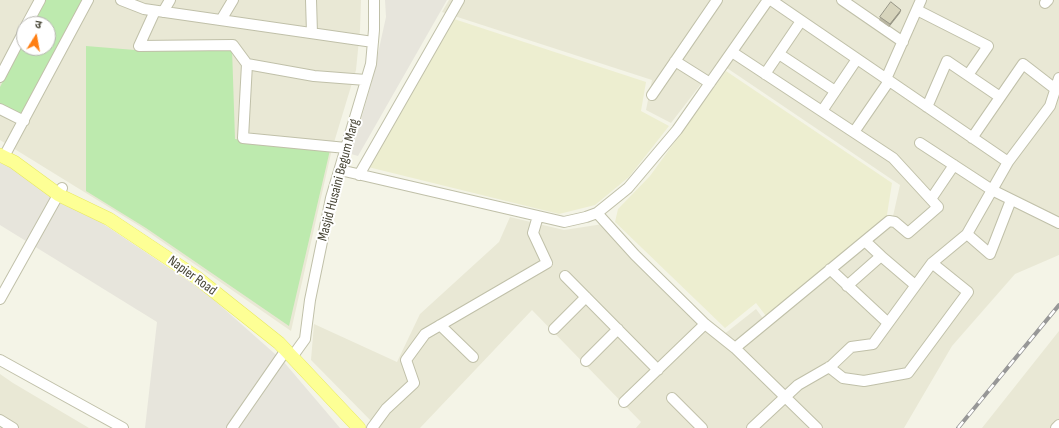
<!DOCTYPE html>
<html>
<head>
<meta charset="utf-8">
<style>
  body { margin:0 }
  #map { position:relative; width:1059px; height:428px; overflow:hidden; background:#f4f4e7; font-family:"Sofia Sans Condensed","Noto Sans Devanagari",sans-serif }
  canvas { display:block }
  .north { position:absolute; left:16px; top:16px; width:40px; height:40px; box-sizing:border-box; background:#fff; border:1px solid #b6b5af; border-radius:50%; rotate:11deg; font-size:11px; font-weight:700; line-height:16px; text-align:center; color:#484636 }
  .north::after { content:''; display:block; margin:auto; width:14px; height:18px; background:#ff7f13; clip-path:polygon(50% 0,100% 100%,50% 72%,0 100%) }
</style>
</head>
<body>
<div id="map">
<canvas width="1059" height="428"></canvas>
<div class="north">उ</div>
</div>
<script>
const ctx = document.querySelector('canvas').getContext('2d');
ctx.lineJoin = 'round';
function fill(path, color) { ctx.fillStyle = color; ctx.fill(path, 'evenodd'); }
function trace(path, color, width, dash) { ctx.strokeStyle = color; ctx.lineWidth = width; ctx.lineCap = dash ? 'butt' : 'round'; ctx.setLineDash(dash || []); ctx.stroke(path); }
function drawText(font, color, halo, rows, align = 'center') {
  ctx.font = font + ' "Sofia Sans Condensed",sans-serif'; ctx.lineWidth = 4; ctx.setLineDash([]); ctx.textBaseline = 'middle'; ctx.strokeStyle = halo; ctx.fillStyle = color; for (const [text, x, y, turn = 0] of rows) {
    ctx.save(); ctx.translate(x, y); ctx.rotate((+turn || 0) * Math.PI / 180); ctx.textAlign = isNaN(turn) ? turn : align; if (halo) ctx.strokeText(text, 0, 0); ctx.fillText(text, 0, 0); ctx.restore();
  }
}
fill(new Path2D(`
  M 0,0 L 361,0 L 360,30 L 356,70 L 332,149 L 291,331 L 141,227 L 0,140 ZM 24,24 L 48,24 L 48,48 L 24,48 Z
  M 449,0 L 1059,0 L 1059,255 L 1015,274 L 952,346 L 904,428 L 636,428 L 641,422 L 532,310 L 420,428 L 378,428 L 311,360 L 314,324 L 397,362 L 420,314 L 499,242 L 510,217 L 564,230 L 603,224 L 718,339 L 756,309 L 768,325 L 891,225 L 900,185 L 718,62 L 671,123 L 646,110 L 652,80 L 442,12 Z
  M 1059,331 L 1059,428 L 982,428 Z
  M 0,374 L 13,383 L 89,428 L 0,428 Z`), '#e9e8d5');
fill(new Path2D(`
  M 385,0 L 447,0 L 358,156 L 351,154 L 371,85 L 386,17 Z
  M 0,159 L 33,177 L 205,292 L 283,361 L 340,428 L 145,428 L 157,322 L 0,225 Z`), '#e7e5dc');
fill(new Path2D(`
  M 451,18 L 646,82 L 641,111 L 669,126 L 629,177 L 595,205 L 559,214 L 368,167 Z
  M 726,71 L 892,183 L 886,221 L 766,316 L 756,303 L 725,328 L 615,222 L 618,209 L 650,176 Z`), '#edeed0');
fill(new Path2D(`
  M 45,0 L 83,0 L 23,117 L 0,105 L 0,87 L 24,40 L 24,48 L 48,48 L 48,24 L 32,24 Z
  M 86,46 L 135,50 L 232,48 L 235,139 L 330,150 L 289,326 L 146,228 L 86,191 Z`), '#bdeaae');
const minor = new Path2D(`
  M 121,0 L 144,9 L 373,42
  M 311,0 L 312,33
  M 771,0 L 1008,162
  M 842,0 L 903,42
  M 1045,3 L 1048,0
  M 917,10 L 988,46 L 968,75
  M 155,11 L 139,46 L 233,45 L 247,64 L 314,76 L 366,80
  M 163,12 L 170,0
  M 221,20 L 233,0
  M 27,24 L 40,0
  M 732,52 L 893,158 L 938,207 L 908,233 L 895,222 L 889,221 L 735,348
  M 779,54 L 835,91
  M 675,61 L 710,83
  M 247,64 L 243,138 L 346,148
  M 765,74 L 801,21
  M 0,77 L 24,31
  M 886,79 L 921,0
  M 652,95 L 717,0
  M 927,107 L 947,61 L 1000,97
  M 0,109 L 24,121
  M 822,111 L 857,59
  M 854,132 L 889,81
  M 972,138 L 1023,64 L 1054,88
  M 920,143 L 992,190 L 1059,223
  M 7,151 L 88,0
  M 340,170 L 564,222 L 586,217 L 597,213 L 628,188 L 677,130 L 768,0
  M 359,175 L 459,0
  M 931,199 L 954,165
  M 597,213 L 635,255 L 705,324 L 735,348 L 817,428
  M 967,234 L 990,254 L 1011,200
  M 865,241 L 881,256
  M 830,269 L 888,323
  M 565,276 L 658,370
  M 847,286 L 881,256 L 915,285
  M 0,299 L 62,188
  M 440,325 L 473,357
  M 554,329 L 586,297
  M 292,357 L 305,339 L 310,300 L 331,198 L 371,64 L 374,30 L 374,0
  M 0,360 L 123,428
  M 586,361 L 618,329
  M 829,367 L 843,378 L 864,381 L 908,373 L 968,292 L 932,263
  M 672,398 L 702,428
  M 624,402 L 705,324
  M 0,420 L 13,428
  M 232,428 L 286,350
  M 372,428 L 386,409 L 414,383 L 406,360 L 425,334 L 547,263 L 533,233 L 538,216
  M 752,428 L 798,385 L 831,366 L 851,347 L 873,344 L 932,263 L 967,234 L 1008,162 L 1050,106 L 1059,78
  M 1056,428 L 1059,425`);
const major = new Path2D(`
  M 0,155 L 14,162 L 59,195 L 109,219 L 196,277 L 279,343 L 359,428`);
trace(minor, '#c0c0a9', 12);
trace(major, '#e8e960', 14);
trace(minor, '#fff', 10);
trace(major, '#fdff95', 13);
const rail = new Path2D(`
  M 958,428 L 1059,305`);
trace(rail, '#979797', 4);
trace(rail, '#fff', 2.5, [8]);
fill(new Path2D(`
  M 901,10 L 900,13 L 889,27 L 879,20 L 880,17 Z`), '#b9b6a2');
fill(new Path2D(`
  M 901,10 L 900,13 L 889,27 L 890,24 Z`), '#969484');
const building = new Path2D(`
  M 891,2 L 901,10 L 890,24 L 880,17 Z`);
fill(building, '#d7d4bc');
trace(building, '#969484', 1);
drawText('14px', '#484636', '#fff', [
  ["Masjid Husaini Begum Marg",339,180,-75],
  ["Napier Road",192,276,36]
]);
</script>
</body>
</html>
